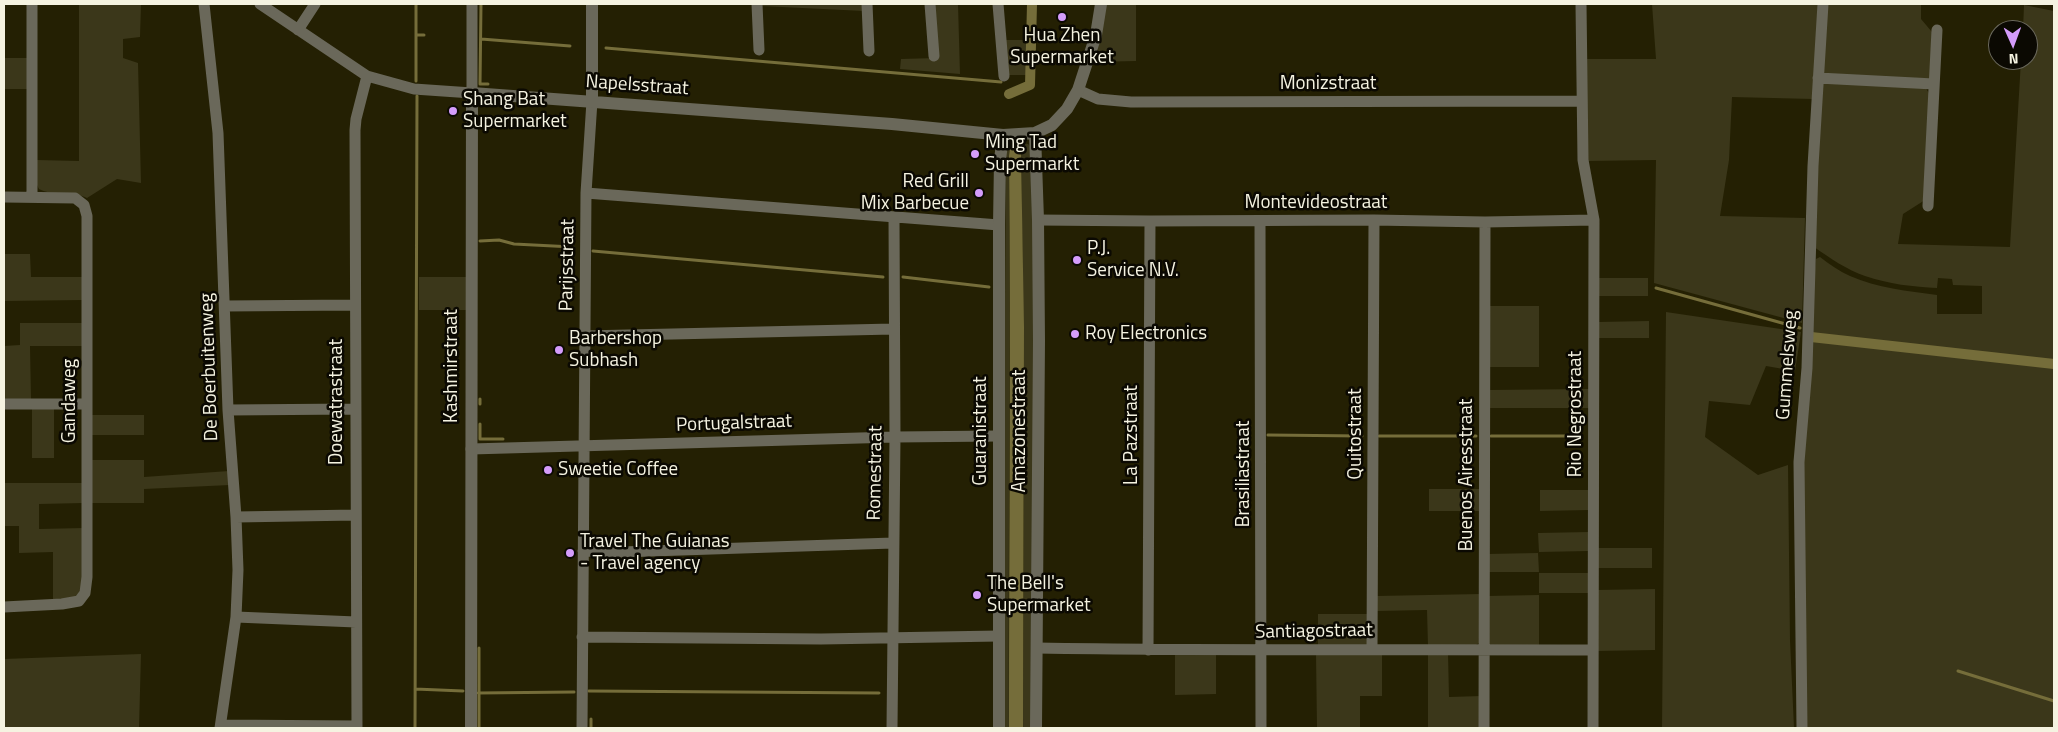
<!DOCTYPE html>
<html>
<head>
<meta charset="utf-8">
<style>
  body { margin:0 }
  #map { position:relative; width:2058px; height:732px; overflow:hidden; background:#242003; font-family:"Titillium Web",sans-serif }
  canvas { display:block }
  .frame { position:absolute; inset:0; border:5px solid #f5f3e1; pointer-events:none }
  .north { position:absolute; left:1988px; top:20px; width:50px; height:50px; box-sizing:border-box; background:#0b0902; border:1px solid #69675b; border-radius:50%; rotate:178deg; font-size:14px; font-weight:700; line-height:20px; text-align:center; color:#f5f3e1 }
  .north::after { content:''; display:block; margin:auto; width:18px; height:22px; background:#d49cfb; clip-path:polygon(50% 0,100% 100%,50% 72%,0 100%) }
</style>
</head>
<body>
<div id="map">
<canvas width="2058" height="732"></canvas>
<div class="frame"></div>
<div class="north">N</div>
</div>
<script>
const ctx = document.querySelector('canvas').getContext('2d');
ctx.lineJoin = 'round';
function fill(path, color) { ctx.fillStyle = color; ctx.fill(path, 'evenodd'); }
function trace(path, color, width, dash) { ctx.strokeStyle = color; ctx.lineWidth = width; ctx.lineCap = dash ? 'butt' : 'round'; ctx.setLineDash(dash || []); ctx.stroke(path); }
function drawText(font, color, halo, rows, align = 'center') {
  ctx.font = font + ' "Titillium Web",sans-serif'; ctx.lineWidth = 5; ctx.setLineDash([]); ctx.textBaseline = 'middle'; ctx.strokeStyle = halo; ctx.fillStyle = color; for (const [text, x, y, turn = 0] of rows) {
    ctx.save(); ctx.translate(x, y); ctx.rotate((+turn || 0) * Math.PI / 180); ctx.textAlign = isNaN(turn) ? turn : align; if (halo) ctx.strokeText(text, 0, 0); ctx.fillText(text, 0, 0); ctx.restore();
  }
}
fill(new Path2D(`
  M 79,4 L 141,4 L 140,37 L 123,39 L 123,58 L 138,63 L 141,183 L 117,179 L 87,198 C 72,190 53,197 39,189 L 36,183 L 37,160 L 79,161 Z
  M 760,4 L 863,4 L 864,11 L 761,6 Z
  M 931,4 L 958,4 L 960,74 L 900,69 L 901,59 L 936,58 Z
  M 1105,4 L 1136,4 L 1136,61 L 1093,62 Z
  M 1652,4 L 1819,4 L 1813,99 L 1732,97 L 1729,160 L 1720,216 L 1805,218 L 1802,323 L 1654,283 L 1656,160 L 1586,161 L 1584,59 L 1656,59 Z
  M 1827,4 L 1921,4 L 1921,19 L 1932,32 L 1930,79 L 1823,74 Z
  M 2024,5 L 2054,11 L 2054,728 L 1802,728 L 1795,459 L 1816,259 L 1820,257 C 1829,264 1839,271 1850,276 C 1877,288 1908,291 1937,295 L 1937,314 L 1982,314 L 1982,286 L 1953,285 L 1952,279 L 1938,278 L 1937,288 C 1914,287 1888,284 1865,276 C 1847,270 1830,258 1814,247 L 1821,84 L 1827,82 L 1924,85 L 1930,95 L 1925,200 L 1903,214 L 1898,244 L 2010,247 L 2021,60 L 2028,60 L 2028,30 L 2023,30 Z
  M 1004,40 L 1028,40 L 1026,75 L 1007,75 Z
  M 4,58 L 29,58 L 29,89 L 4,89 Z
  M 1016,142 L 1028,144 L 1031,147 L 1034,170 L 1032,728 L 1023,728 L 1024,385 L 1021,153 L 1009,156 C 1011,347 1008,538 1009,728 L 1002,728 L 1006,150 L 1009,145 Z
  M 4,254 L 30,254 L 31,277 L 84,277 L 84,300 L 4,301 Z
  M 419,277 L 468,277 L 467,310 L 419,310 Z
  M 1599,278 L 1648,278 L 1648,296 L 1599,296 Z
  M 1487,306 L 1539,306 L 1539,367 L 1488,367 Z
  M 1666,312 L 1801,332 L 1795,371 L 1766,366 L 1750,405 L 1709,401 L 1705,437 L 1758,475 L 1788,465 L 1790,640 L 1794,728 L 1662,728 Z
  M 1649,321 L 1649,338 L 1598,338 L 1598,322 Z
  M 20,323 L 84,323 L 84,346 L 30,346 L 31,400 L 4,400 L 4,346 L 20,345 Z
  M 1589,389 L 1589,408 L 1488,408 L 1488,390 Z
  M 32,407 L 54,407 L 54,458 L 32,458 Z
  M 92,415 L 144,415 L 144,435 L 92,435 Z
  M 92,460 L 144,460 L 144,477 L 229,471 L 230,485 L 144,489 L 144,503 L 91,503 Z
  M 4,483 L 85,483 L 84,503 L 39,504 L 39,529 L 84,528 L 83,588 L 75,599 L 53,602 L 53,552 L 19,553 L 19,526 L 4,526 Z
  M 1429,489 L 1482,489 L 1482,511 L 1429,511 Z
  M 1540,490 L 1589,490 L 1589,510 L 1540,511 Z
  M 1589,532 L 1589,551 L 1539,552 L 1538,533 Z
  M 1597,548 L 1652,548 L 1652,568 L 1597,568 Z
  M 1538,553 L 1539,572 L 1487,572 L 1487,554 Z
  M 1539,573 L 1589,573 L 1589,593 L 1539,593 Z
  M 1655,589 L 1655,650 L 1596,651 L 1596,590 Z
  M 1481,594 L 1479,643 L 1476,645 L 1428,646 L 1427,610 L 1376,611 L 1376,596 Z
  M 1539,595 L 1539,646 L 1489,646 L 1486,596 Z
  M 1318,614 L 1368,614 L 1367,646 L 1318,646 Z
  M 1382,653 L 1382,696 L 1360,696 L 1360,728 L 1317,728 L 1316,654 Z
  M 1428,653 L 1448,653 L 1449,697 L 1481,696 L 1482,728 L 1428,728 Z
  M 141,654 L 139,728 L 4,728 L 4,659 Z
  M 1175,654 L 1216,655 L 1216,694 L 1175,695 Z`), '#3b371a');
fill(new Path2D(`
  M 1015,148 L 1021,153 L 1024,327 L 1023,728 L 1009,728 C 1009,538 1011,347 1009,156 L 1010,149 Z`), '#756d3a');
trace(new Path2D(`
  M 481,4 L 480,84 L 488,84
  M 416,35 L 424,35
  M 481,39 L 570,46
  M 606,48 L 1001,82
  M 416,81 L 416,4
  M 480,241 L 499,240 L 514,244 L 573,247
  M 593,251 L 883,277
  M 903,277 L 989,287
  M 1656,288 L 1800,328
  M 480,399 L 480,404
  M 480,424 L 480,439 L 503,439
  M 1268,435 L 1362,436
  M 1379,436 L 1476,436
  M 1491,436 L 1581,436
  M 479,648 L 479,728
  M 1958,671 L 2054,701
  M 415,689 L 463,691
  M 589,691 L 879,693
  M 478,693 L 574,692
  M 591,719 L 591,728
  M 415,728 L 417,96`), '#756d3a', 3);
trace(new Path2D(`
  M 1009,94 L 1030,85 L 1032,4
  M 1811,337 L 2054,364`), '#756d3a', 10);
trace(new Path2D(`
  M 204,4 L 218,133 L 228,410 L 236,517 L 238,570 L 236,617 L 220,728
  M 260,4 L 367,76 L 414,89 L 472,93 L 472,4
  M 757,4 L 759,50
  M 867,4 L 869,51
  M 930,4 L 934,56
  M 998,4 L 1004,76
  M 1581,4 L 1583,160 L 1594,220 L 1593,728
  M 298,30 L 315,4
  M 1818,78 L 1934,84
  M 1078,90 L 1098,99 L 1131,102 L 1581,101
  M 586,193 L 999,225
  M 32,196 L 32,4
  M 4,197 L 75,198 L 84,205 L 87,216 L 87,577 L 85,593 L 79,601 L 62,604 L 4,607
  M 1928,206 L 1937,30
  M 1038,220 L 1150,221 L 1374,220 L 1485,222 L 1594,220
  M 1260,221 L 1261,728
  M 225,306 L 355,305
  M 584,336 L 893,329
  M 4,404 L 87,404
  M 228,410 L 354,409
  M 471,449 L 895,437 L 999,436
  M 236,517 L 356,515
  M 583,551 L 621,552 L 893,543
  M 236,617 L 356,622
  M 582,637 L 821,639 L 999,636
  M 1037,648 C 1222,651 1407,649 1593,650
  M 1372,649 L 1374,220
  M 1148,650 L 1150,221
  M 221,725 L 357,726
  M 357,728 L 355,130 L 356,119 L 367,76
  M 582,728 L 586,193 L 592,101
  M 892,728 L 895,437 L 894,218
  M 1484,728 L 1485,222
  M 1802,728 L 1799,462 L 1807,368 L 1813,166 L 1823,4`), '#6a685a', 11);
trace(new Path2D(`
  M 592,101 L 592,4
  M 1035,133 L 1038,220 L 1039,341 L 1036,728
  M 471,728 L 472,93 L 892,124 L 1003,135 L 1035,133 L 1052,125 L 1067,109 L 1078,90 L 1096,35 L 1101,4
  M 999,728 L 999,225 L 1000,160 L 1003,135`), '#6a685a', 12);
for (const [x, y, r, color] of [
  [1062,17,5,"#d49cfb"],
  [453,111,5,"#d49cfb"],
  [975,154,5,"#d49cfb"],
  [979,193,5,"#d49cfb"],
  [1077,260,5,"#d49cfb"],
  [1075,334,5,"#d49cfb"],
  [559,350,5,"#d49cfb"],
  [548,470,5,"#d49cfb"],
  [570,553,5,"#d49cfb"],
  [977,595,5,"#d49cfb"]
]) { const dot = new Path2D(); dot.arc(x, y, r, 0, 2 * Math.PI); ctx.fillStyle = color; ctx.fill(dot); trace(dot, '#0b0902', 2); }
drawText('19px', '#f5f3e1', '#0b0902', [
  ["Hua Zhen",1062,36,"center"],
  ["Supermarket",1062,58,"center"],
  ["Shang Bat",463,100],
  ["Supermarket",463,122],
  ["Ming Tad",985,143],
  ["Supermarkt",985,165],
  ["Red Grill",969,182,"right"],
  ["Mix Barbecue",969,204,"right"],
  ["P.J.",1087,249],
  ["Service N.V.",1087,271],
  ["Roy Electronics",1085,334],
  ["Barbershop",569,339],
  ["Subhash",569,361],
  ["Sweetie Coffee",558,470],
  ["Travel The Guianas",580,542],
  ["- Travel agency",580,564],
  ["The Bell's",987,584],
  ["Supermarket",987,606]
], 'left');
drawText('19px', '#f5f3e1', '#0b0902', [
  ["Monizstraat",1328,84],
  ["Napelsstraat",637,86,4],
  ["Montevideostraat",1316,203],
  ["Parijsstraat",568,265,-89],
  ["Gummelsweg",1788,365,-86],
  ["Kashmirstraat",452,366,-90],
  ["De Boerbuitenweg",210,367,-92],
  ["Gandaweg",70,401,-90],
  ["Doewatrastraat",337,402,-90],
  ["Rio Negrostraat",1576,414,-90],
  ["Portugalstraat",734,424,-2],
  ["Guaranistraat",981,431,-90],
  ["Amazonestraat",1020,431,-90],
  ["Quitostraat",1356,434,-90],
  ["La Pazstraat",1132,435,-90],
  ["Romestraat",876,473,-89],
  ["Brasiliastraat",1244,474,-90],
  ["Buenos Airesstraat",1467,475,-90],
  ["Santiagostraat",1314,632,-1]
]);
</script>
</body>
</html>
